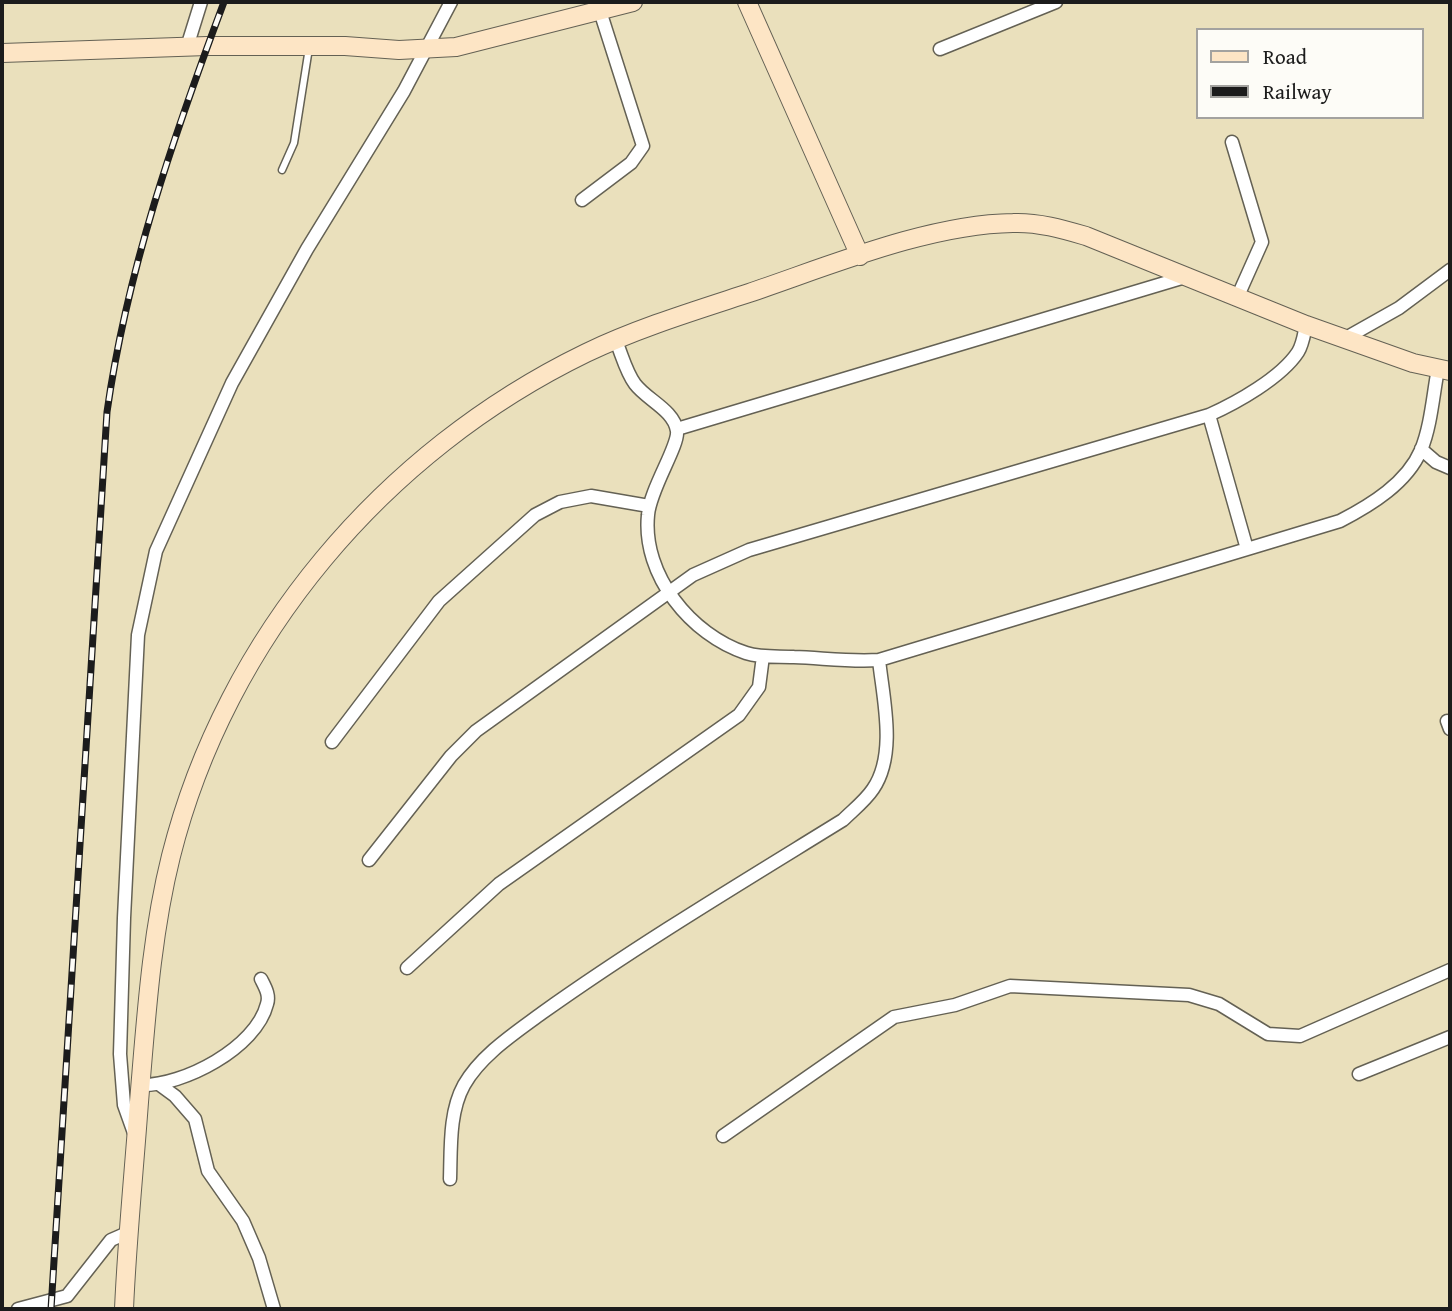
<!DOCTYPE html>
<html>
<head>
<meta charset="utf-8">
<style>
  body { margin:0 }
  #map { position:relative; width:1452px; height:1311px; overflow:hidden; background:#eae0bc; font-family:"Gentium Book Plus",serif }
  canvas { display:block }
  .frame { position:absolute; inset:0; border:4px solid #1c1c1c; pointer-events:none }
  .legend { position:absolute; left:1196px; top:28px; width:228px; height:91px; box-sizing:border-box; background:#fdfcf7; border:2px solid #a3a29f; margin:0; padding:9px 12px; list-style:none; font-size:21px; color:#1c1c1c }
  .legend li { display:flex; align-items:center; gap:14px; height:35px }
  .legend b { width:35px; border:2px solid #a3a29f }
</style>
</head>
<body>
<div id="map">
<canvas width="1452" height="1311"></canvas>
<div class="frame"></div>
<ul class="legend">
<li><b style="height:9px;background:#fde5c5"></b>Road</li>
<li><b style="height:9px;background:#1c1c1c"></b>Railway</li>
</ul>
</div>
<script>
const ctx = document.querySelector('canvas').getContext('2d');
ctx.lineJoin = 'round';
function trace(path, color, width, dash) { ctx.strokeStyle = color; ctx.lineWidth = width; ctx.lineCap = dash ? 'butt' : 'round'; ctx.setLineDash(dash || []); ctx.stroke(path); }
const lane = new Path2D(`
  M 282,170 L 294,143 L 309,48`);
const street = new Path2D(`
  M 187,47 L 201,2
  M 940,49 L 1056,2
  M 1232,142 L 1262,242 L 1237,298
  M 582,200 L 631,163 L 643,146 L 600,11
  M 1344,339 L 1399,308 L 1450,270
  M 616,341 C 622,355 626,372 635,384 C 647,400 674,410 677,431 C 679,446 650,489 648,515 C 642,575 691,635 746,653 C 762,658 778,656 794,657 C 823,658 850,662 879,660 L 1340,521 C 1371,505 1407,483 1421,450 C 1431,426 1433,395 1438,369
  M 1209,415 L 1247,549
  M 677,429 L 1185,277
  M 1421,449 L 1436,462 L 1450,468
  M 1447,721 L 1450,729
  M 332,742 L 439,601 L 535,515 L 560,502 L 591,496 L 649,506
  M 369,860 L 451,756 L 476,731 L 693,575 L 749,550 L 1209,415 C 1236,403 1281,378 1298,352 C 1303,344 1304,334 1306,325
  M 407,968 L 499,884 L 739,715 L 759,687 L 763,656
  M 1359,1074 L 1450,1037
  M 141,1085 C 183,1086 256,1048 267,1004 C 270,995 265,987 261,979
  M 160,1085 L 175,1096 L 195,1119 L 208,1171 L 243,1221 L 259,1258 L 274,1309
  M 134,1133 L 124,1105 L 120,1054 L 124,918 L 138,635 L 156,551 L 232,383 L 307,249 L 404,91 L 451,2
  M 723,1136 L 894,1017 L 955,1005 L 1010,986 L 1189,995 L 1219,1004 L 1268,1034 L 1300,1036 L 1450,970
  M 450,1179 C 451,1148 449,1112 464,1085 C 481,1055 515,1033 542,1013 C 639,944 741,883 843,820 C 853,810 865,801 873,789 C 897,754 883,698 879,660
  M 18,1309 L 67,1296 L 111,1240 L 127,1233`);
const secondary = new Path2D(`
  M 747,2 L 860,256
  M 2,53 L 207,46 L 345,46 L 399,50 L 456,47 L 633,2
  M 124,1309 C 127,1240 134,1171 139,1102 C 146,1020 151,936 171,856 C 226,637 384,451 586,353 C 638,328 694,311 749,293 C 829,266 929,224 1013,223 C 1038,222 1062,229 1086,236 L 1306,325 L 1413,363 L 1450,371`);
trace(lane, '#646154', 9);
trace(street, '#646154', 15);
trace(secondary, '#646154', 20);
trace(lane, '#fff', 6);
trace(street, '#fff', 12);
trace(secondary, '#fde5c5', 18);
const rail = new Path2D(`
  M 51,1309 L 107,412 C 127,270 174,135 224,2`);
trace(rail, '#1c1c1c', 7);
trace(rail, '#fdfcf7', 4.5, [13]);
</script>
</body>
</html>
